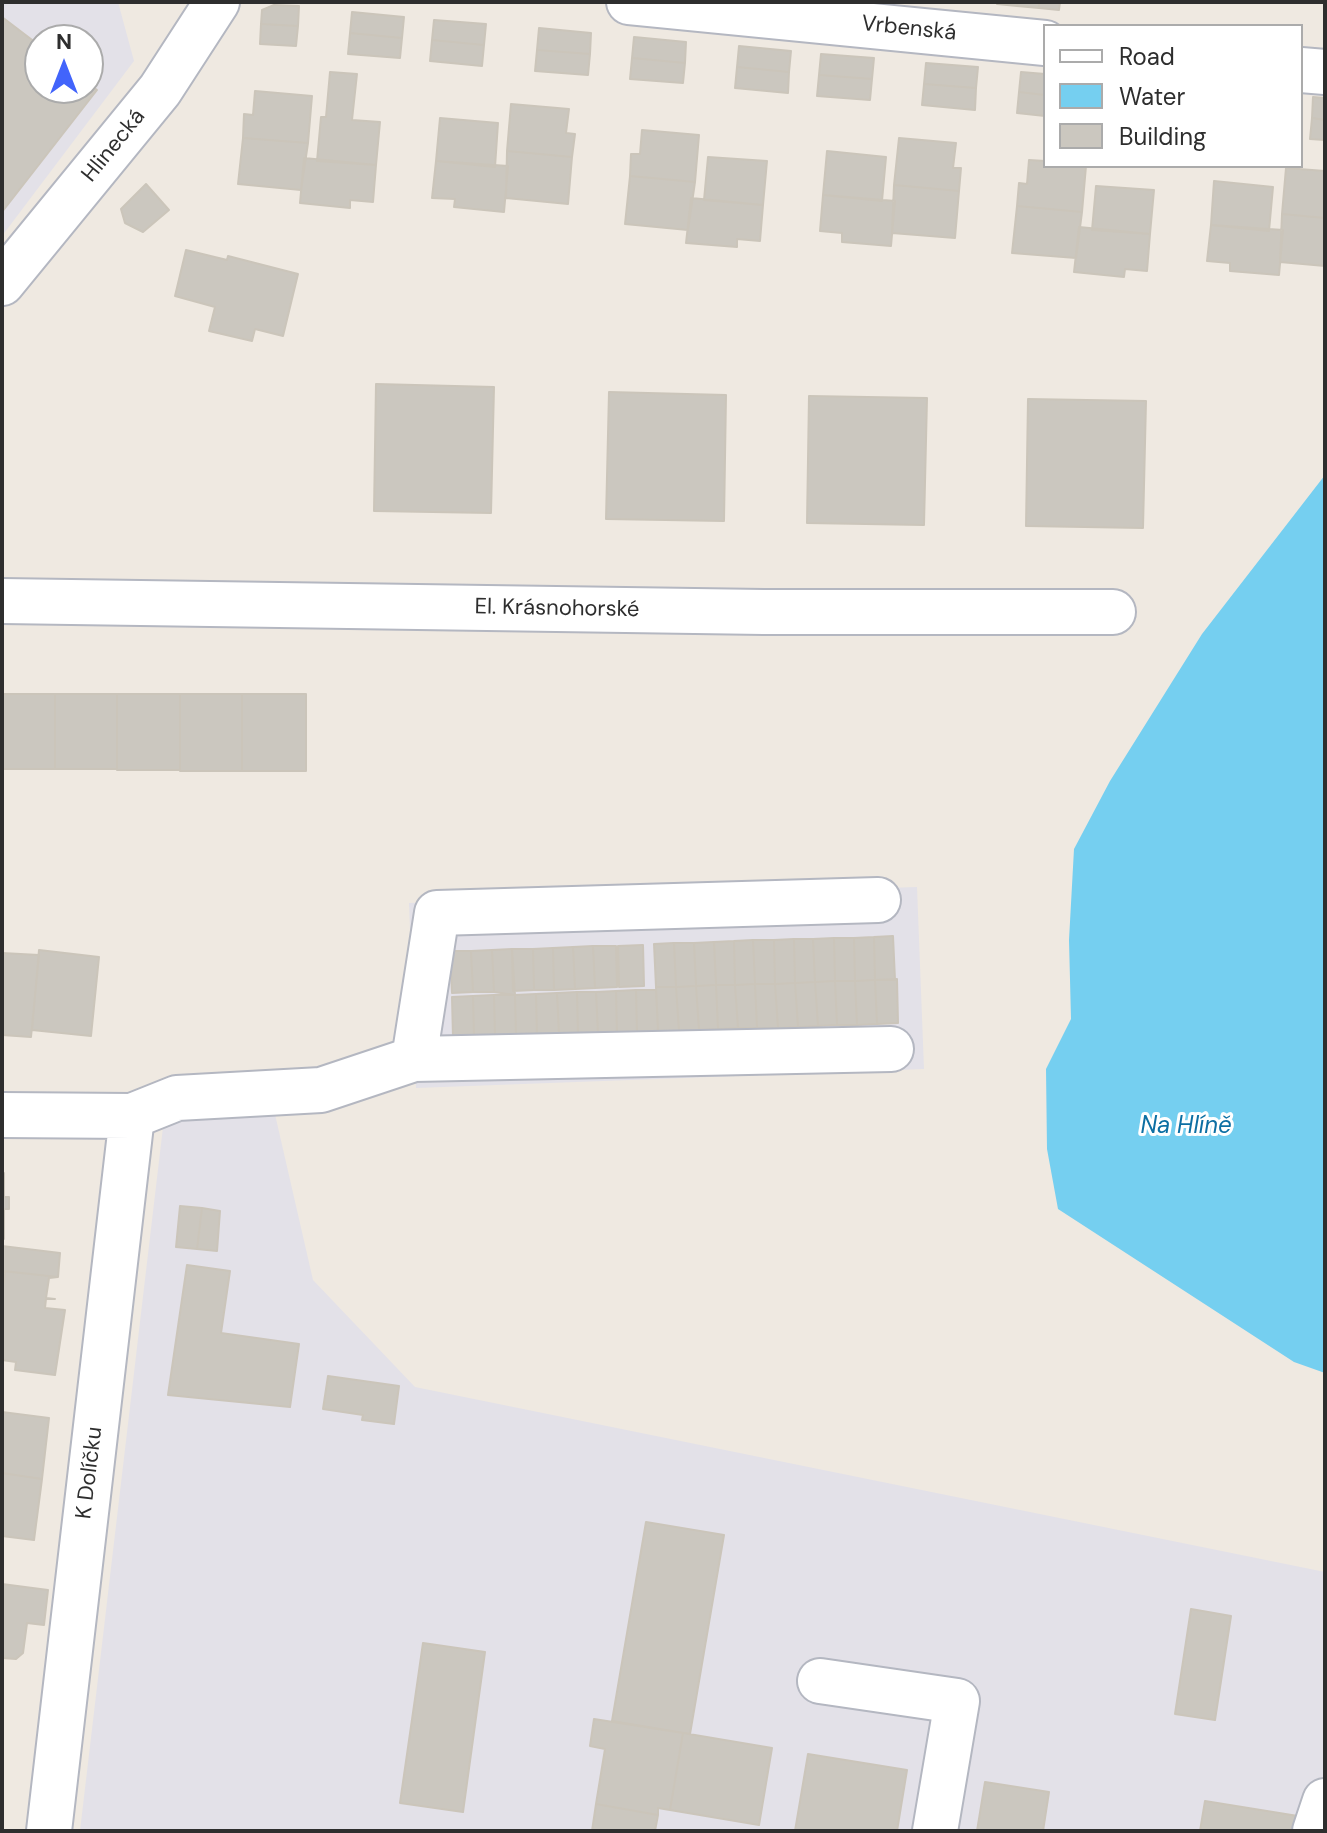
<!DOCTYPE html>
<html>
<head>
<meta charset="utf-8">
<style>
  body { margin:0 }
  #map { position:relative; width:1327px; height:1833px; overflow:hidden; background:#efe9e1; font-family:"DM Sans",sans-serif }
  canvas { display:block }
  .frame { position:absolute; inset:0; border:4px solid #2e2e2e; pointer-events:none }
  .legend { position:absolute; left:1043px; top:24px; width:260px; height:144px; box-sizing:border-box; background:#fff; border:2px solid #ababab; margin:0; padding:10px 14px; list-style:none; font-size:24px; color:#2e2e2e }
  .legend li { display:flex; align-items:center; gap:16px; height:40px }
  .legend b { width:40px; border:2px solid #ababab }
  .north { position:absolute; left:24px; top:24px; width:80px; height:80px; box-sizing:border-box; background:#fff; border:2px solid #ababab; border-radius:50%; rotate:0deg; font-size:22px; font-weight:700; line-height:32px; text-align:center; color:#2e2e2e }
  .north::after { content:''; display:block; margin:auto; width:28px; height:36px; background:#4264fb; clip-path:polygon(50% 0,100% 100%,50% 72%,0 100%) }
</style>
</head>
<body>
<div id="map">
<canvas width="1327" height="1833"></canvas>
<div class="frame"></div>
<ul class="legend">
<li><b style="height:10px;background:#fff"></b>Road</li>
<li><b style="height:22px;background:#75cff0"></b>Water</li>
<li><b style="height:22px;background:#cbc7bf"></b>Building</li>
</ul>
<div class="north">N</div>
</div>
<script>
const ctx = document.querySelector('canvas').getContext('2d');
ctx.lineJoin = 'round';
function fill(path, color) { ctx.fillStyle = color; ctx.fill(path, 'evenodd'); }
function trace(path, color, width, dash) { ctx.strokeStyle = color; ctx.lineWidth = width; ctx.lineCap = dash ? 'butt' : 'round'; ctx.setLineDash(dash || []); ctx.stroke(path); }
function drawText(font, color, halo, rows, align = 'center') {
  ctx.font = font + ' "DM Sans",sans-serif'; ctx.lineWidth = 6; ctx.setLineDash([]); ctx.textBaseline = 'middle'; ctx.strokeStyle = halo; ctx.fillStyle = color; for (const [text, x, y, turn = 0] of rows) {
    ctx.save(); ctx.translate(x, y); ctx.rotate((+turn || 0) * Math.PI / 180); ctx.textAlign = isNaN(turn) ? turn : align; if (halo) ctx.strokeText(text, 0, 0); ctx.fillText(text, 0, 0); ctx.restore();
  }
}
fill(new Path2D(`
  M 2,2 L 118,2 L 134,61 L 2,236 ZM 40,40 L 88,40 L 88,88 L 40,88 Z
  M 917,887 L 924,1069 L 416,1088 L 409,903 Z
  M 165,1110 L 274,1110 L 313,1280 L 415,1387 L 1325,1572 L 1325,1831 L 80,1831 Z`), '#e3e1e8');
fill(new Path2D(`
  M 1325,475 L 1325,1373 L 1294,1362 L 1058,1209 L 1047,1149 L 1046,1069 L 1071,1019 L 1069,940 L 1074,849 L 1110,781 L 1202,634 Z`), '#75cff0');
const building = new Path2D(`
  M 997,2 L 1018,2 L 1017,6 L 997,4 Z
  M 1018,2 L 1039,2 L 1039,8 L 1017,6 Z
  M 1039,2 L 1060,2 L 1059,10 L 1039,8 Z
  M 274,5 L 299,6 L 298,26 L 261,24 L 262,10 Z
  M 352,12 L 404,17 L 402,38 L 350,33 Z
  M 2,17 L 40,46 L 40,88 L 88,88 L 88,83 L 97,90 L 2,212 Z
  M 434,20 L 486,24 L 484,45 L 432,40 Z
  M 261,24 L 298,26 L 296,46 L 260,44 Z
  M 539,28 L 591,33 L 590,54 L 537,50 Z
  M 350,33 L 402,38 L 400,58 L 348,54 Z
  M 634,37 L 686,42 L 685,63 L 632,58 Z
  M 432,40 L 484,45 L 482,66 L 430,61 Z
  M 739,46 L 791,51 L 789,72 L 737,67 Z
  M 537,50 L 590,54 L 588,75 L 535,71 Z
  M 821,54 L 874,58 L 872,79 L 819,75 Z
  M 632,58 L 685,63 L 683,83 L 630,79 Z
  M 926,63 L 978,67 L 976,88 L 924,84 Z
  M 737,67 L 789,72 L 788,93 L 735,88 Z
  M 330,72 L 357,74 L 352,120 L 380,122 L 376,165 L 317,161 L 321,117 L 326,117 Z
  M 1021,72 L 1045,74 L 1045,95 L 1019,92 Z
  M 819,75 L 872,79 L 870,100 L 817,96 Z
  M 924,84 L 976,88 L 975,110 L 922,105 Z
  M 255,91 L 312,96 L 308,143 L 243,138 L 244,114 L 253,115 Z
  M 1019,92 L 1045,95 L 1045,116 L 1017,113 Z
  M 1313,97 L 1325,98 L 1325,120 L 1312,118 Z
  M 511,104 L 569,109 L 566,133 L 575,134 L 572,157 L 507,151 Z
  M 440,118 L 498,123 L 495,167 L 436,161 Z
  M 1312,118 L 1325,120 L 1325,140 L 1310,139 Z
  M 642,130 L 699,135 L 695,182 L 630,176 L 631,154 L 640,154 Z
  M 243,138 L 308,143 L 301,190 L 238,184 Z
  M 899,138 L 956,143 L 953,168 L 961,168 L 959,191 L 894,185 Z
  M 507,151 L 572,157 L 568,204 L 506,198 Z
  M 827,151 L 886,157 L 882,201 L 823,195 Z
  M 708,157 L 767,161 L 763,205 L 704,200 Z
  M 304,158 L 376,165 L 373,202 L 350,200 L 350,208 L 300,203 Z
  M 1029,160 L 1045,161 L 1045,166 L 1086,166 L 1082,212 L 1017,206 L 1019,183 L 1027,184 Z
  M 436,161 L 508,166 L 504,212 L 454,207 L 455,199 L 432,198 Z
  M 1286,168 L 1325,171 L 1325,218 L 1282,214 Z
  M 630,176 L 695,182 L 688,230 L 625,224 Z
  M 1214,181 L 1273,187 L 1269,231 L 1211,225 Z
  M 146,184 L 169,210 L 143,232 L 125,223 L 121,209 Z
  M 894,185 L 959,191 L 955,238 L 892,233 Z
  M 1096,186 L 1154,190 L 1150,234 L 1092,230 Z
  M 823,195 L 895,201 L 891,246 L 842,242 L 842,233 L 820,231 Z
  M 691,198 L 763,205 L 760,241 L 737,239 L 737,247 L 686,243 Z
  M 1017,206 L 1082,212 L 1076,258 L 1012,253 Z
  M 1282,214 L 1325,218 L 1325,266 L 1280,262 Z
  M 1211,225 L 1283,230 L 1279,275 L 1230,271 L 1230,263 L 1207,261 Z
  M 1079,227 L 1150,234 L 1147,271 L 1125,269 L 1124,277 L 1074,272 Z
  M 186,250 L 227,260 L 228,256 L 298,274 L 283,336 L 255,329 L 252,341 L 209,331 L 215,307 L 175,296 Z
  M 376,384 L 494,387 L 491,513 L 374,511 Z
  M 609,392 L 726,395 L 724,521 L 606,519 Z
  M 809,396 L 927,398 L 924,525 L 807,523 Z
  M 1028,399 L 1146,401 L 1143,528 L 1026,526 Z
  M 2,694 L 55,694 L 55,769 L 2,769 Z
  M 55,694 L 117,694 L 117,769 L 55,769 Z
  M 117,694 L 180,694 L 180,770 L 117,770 Z
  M 180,694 L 242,694 L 242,771 L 180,771 Z
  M 242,694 L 306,694 L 306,771 L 242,771 Z
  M 893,936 L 895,980 L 875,980 L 874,937 Z
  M 874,937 L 875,980 L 855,981 L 854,938 Z
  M 834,938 L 835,981 L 815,982 L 813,939 Z
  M 834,938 L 854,938 L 855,981 L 835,981 Z
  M 794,939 L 795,983 L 775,984 L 774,940 Z
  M 794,939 L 813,939 L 815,982 L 795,983 Z
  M 753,940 L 774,940 L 775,984 L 755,984 Z
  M 753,940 L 755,984 L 735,985 L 734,941 Z
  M 734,941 L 735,985 L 716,985 L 714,942 Z
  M 714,942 L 716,985 L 696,986 L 694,943 Z
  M 674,943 L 694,943 L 696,986 L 676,987 Z
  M 674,943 L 676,987 L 656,987 L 654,944 Z
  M 643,945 L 644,986 L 619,987 L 618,946 Z
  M 593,946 L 616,946 L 617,987 L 595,988 Z
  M 593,946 L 595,988 L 575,989 L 573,947 Z
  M 573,947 L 575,989 L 554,990 L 553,948 Z
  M 553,948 L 554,990 L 534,990 L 533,949 Z
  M 512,949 L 515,995 L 494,992 L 492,950 Z
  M 512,949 L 533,949 L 534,990 L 513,991 Z
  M 39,950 L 99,957 L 91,1036 L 32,1030 Z
  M 492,950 L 494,992 L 473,992 L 471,951 Z
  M 450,951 L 471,951 L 473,992 L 452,993 Z
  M 2,953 L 39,955 L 31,1037 L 2,1035 Z
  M 897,979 L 898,1023 L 877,1024 L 875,980 Z
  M 875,980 L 877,1024 L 857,1025 L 855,981 Z
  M 835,981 L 837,1025 L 818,1026 L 815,982 Z
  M 835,981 L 855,981 L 857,1025 L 837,1025 Z
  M 815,982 L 818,1026 L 798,1027 L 795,983 Z
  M 795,983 L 798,1027 L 778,1028 L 775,984 Z
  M 755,984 L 775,984 L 778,1028 L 757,1028 Z
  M 755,984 L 757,1028 L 738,1028 L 735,985 Z
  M 716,985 L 718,1029 L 699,1030 L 696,986 Z
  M 716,985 L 735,985 L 738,1028 L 718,1029 Z
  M 696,986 L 699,1030 L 679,1031 L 676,987 Z
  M 656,987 L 676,987 L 679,1031 L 658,1031 Z
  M 636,990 L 656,990 L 658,1031 L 637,1032 Z
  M 636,990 L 637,1032 L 617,1033 L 616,991 Z
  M 616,991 L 617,1033 L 598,1034 L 596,992 Z
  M 577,992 L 596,992 L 598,1034 L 578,1034 Z
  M 577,992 L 578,1034 L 559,1035 L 557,993 Z
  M 557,993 L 559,1035 L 537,1036 L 536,994 Z
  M 536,994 L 537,1036 L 516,1036 L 515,995 Z
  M 494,995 L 515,995 L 516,1036 L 495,1036 Z
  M 494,995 L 495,1036 L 474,1037 L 473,996 Z
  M 473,996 L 474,1037 L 453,1038 L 452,997 Z
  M 2,1173 L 4,1173 L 4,1197 L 9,1197 L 9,1209 L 4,1209 L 4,1239 Z
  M 180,1206 L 202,1208 L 197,1249 L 176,1247 Z
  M 202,1208 L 220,1211 L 217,1251 L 197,1249 Z
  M 2,1246 L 60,1253 L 58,1277 L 2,1271 Z
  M 187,1265 L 230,1271 L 221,1333 L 299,1344 L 290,1407 L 168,1395 Z
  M 3,1271 L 58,1277 L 49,1278 L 46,1298 L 55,1299 L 46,1299 L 45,1308 L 65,1310 L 55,1375 L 15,1370 L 16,1362 L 2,1360 L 2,1293 L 5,1273 Z
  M 328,1376 L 399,1386 L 394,1424 L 362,1420 L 363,1415 L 323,1409 Z
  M 2,1412 L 49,1418 L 42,1479 L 2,1473 Z
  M 2,1473 L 42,1479 L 34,1540 L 2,1536 Z
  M 646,1522 L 724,1535 L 690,1734 L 612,1721 Z
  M 2,1584 L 48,1590 L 44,1625 L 27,1623 L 23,1653 L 16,1659 L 2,1658 Z
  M 1191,1609 L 1231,1616 L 1215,1720 L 1175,1714 Z
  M 423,1643 L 485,1652 L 463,1812 L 400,1803 Z
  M 594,1719 L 683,1733 L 670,1810 L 658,1808 L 658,1815 L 596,1804 L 605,1749 L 590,1746 Z
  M 683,1733 L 772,1748 L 759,1825 L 670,1810 Z
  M 808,1754 L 907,1770 L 897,1831 L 795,1831 Z
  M 985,1782 L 1049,1792 L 1043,1831 L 977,1831 Z
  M 1205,1801 L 1304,1817 L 1301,1831 L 1200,1831 Z
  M 596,1804 L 658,1815 L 655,1831 L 592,1831 Z`);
fill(building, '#cbc7bf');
trace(building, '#cbc5ba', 2);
const minor = new Path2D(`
  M 629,2 L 1045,43
  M 1301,70 L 1325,72
  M 2,283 L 160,90 L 217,2
  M 2,601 L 764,612 L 1113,612
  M 414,1059 L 437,913 L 878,900
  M 2,1115 L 132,1116 L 177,1098 L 321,1090 L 414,1059 L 891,1049
  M 820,1681 L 957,1701 L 935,1831
  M 49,1831 L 132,1116
  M 1315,1831 L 1325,1801`);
trace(minor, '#b4b7c1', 48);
trace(minor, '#fff', 44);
drawText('22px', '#2e2e2e', '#fff', [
  ["Vrbenská",909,29,6],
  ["Hlinecká",114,146,-51],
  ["El. Krásnohorské",557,609,1],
  ["K Dolíčku",90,1473,-83]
]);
drawText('italic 24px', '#0d6fa3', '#fff', [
  ["Na Hlíně",1186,1127]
]);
</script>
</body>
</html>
